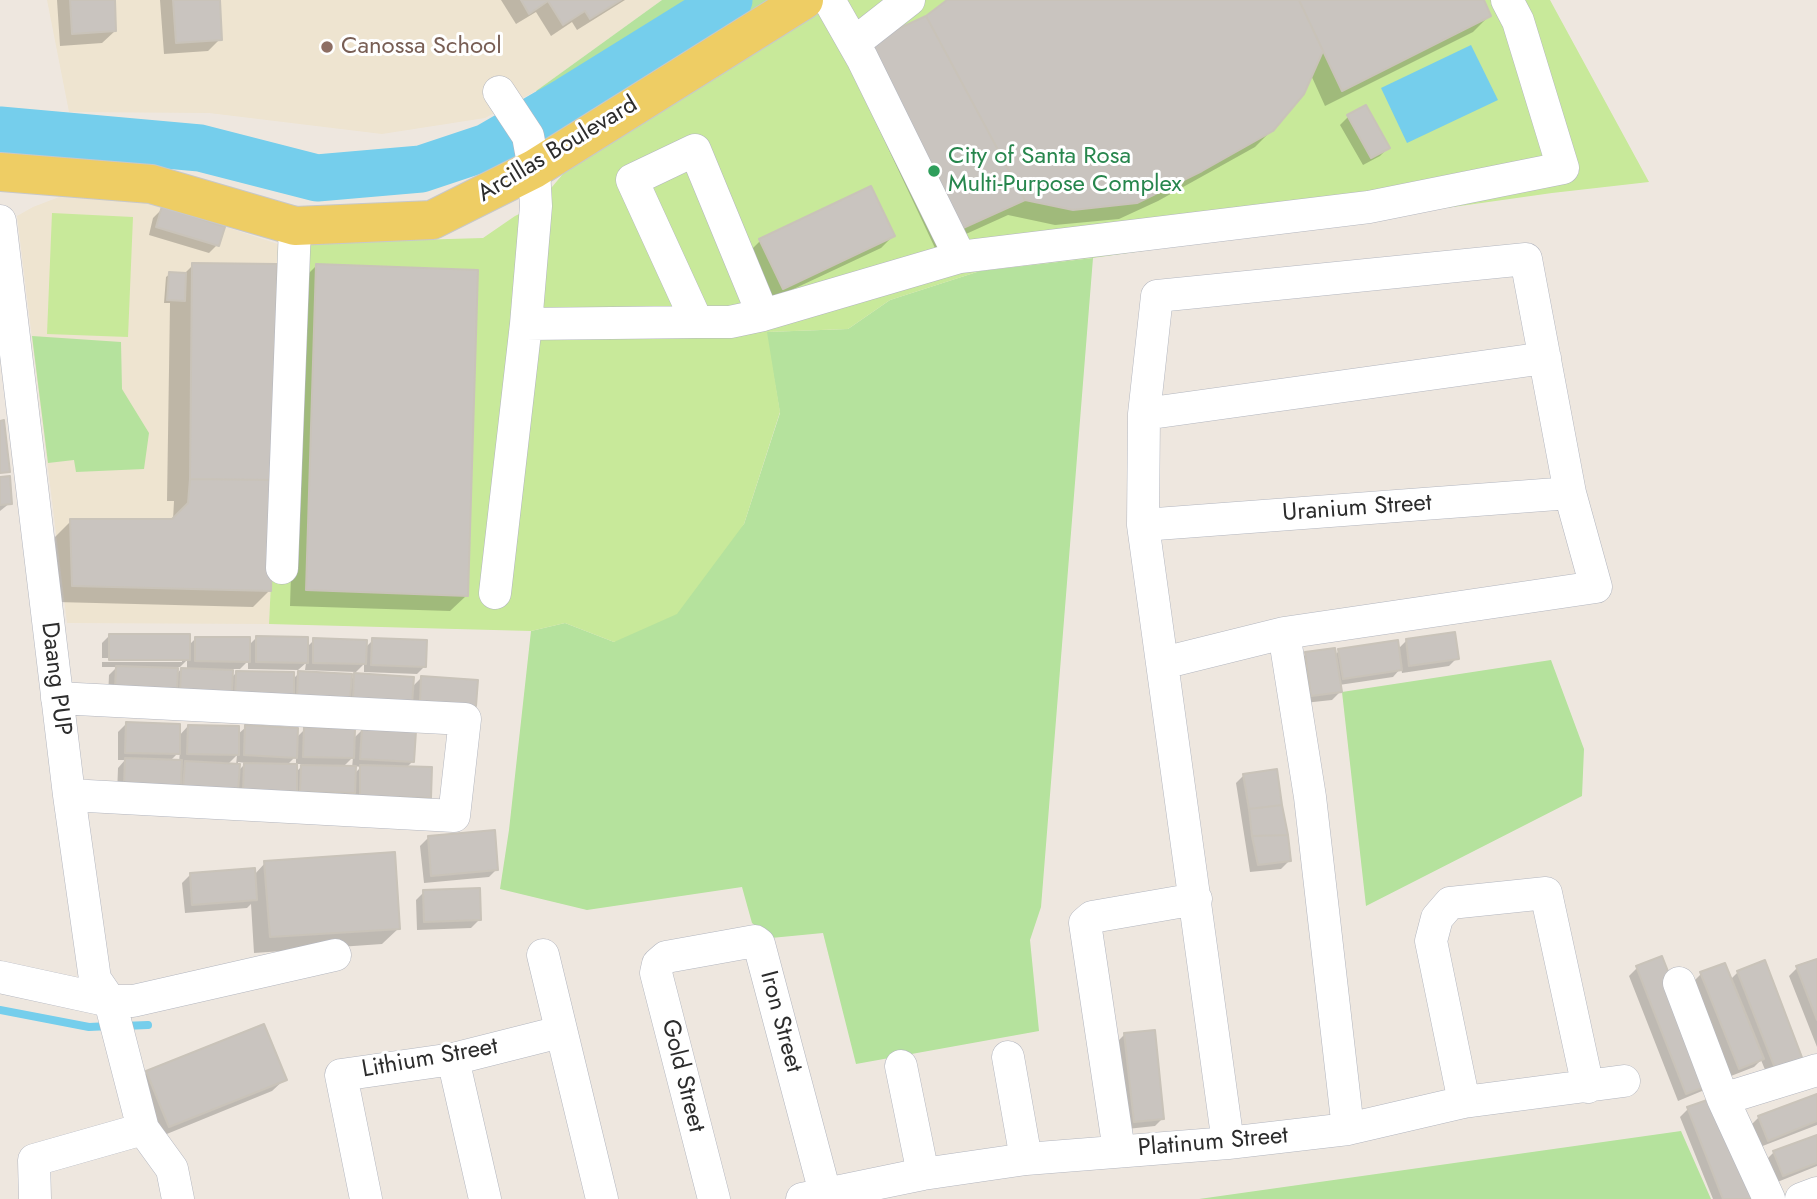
<!DOCTYPE html>
<html>
<head>
<meta charset="utf-8">
<style>
  body { margin:0 }
  canvas { display:block; background:#eee7df }
</style>
</head>
<body>
<canvas width="1817" height="1199"></canvas>
<script>
const ctx = document.querySelector('canvas').getContext('2d');
ctx.lineJoin = 'round';
function fill(path, color) { ctx.fillStyle = color; ctx.fill(path, 'evenodd'); }
function trace(path, color, width, dash) { ctx.strokeStyle = color; ctx.lineWidth = width; ctx.lineCap = dash ? 'butt' : 'round'; ctx.setLineDash(dash || []); ctx.stroke(path); }
function drawText(font, color, halo, rows, align = 'center') {
  ctx.font = font + ' Jost,sans-serif'; ctx.lineWidth = 6; ctx.setLineDash([]); ctx.textBaseline = 'middle'; ctx.strokeStyle = halo; ctx.fillStyle = color; for (const [text, x, y, turn = 0] of rows) {
    ctx.save(); ctx.translate(x, y); ctx.rotate((+turn || 0) * Math.PI / 180); ctx.textAlign = isNaN(turn) ? turn : align; if (halo) ctx.strokeText(text, 0, 0); ctx.fillText(text, 0, 0); ctx.restore();
  }
}
fill(new Path2D(`
  M 47,0 L 662,0 L 536,91 L 485,118 L 382,134 L 209,113 L 69,112 Z
  M 59,197 L 132,201 L 162,206 L 278,244 L 273,541 L 269,624 L 67,623 L 17,216 L 33,207 Z`), '#eee4d0');
fill(new Path2D(`
  M 662,0 L 788,0 L 577,129 L 561,119 L 536,91 Z
  M 1093,258 L 1041,907 L 1030,940 L 1039,1031 L 856,1064 L 823,933 L 771,938 L 752,923 L 742,887 L 587,910 L 500,889 L 509,830 L 531,631 L 565,623 L 614,642 L 744,524 L 780,413 L 766,332 L 848,329 L 890,300 L 980,271 Z
  M 32,336 L 121,342 L 122,389 L 149,433 L 144,469 L 76,472 L 74,460 L 48,463 Z
  M 1551,660 L 1584,749 L 1582,796 L 1366,906 L 1342,692 Z
  M 1681,1131 L 1711,1199 L 1199,1199 Z`), '#b5e29d');
fill(new Path2D(`
  M 831,0 L 1550,0 L 1649,182 L 1552,193 L 1093,258 L 980,271 L 890,300 L 848,329 L 767,332 L 780,412 L 744,524 L 677,614 L 614,642 L 565,623 L 531,631 L 269,624 L 273,541 L 278,244 L 483,238 L 515,216 L 536,206 L 573,162 Z
  M 52,213 L 133,217 L 128,337 L 47,334 Z`), '#c8e99a');
fill(new Path2D(`
  M 1471,45 L 1498,100 L 1407,143 L 1381,88 Z`), '#75ceec');
fill(new Path2D(`
  M 57,0 L 113,0 L 115,31 L 102,43 L 60,46 Z
  M 160,0 L 218,0 L 220,39 L 208,51 L 164,54 Z
  M 501,0 L 625,0 L 577,30 L 572,22 L 551,36 L 536,12 L 516,24 Z
  M 948,0 L 1482,0 L 1489,16 L 1473,32 L 1325,106 L 1311,75 L 1272,130 L 1255,147 L 1158,201 L 1119,219 L 1055,225 L 1008,215 L 935,248 L 848,63 L 927,17 Z
  M 1348,117 L 1388,148 L 1380,156 L 1363,165 L 1340,125 Z
  M 163,208 L 217,245 L 209,253 L 149,235 L 153,218 Z
  M 893,236 L 881,248 L 770,300 L 748,253 L 760,241 Z
  M 193,265 L 269,591 L 253,607 L 56,602 L 55,537 L 71,521 L 173,520 L 174,501 L 167,501 L 170,303 L 164,303 L 166,277 L 170,274 L 183,275 Z
  M 316,266 L 467,595 L 450,611 L 290,606 L 300,282 Z
  M 0,479 L 10,503 L 0,511 Z
  M 110,635 L 188,646 L 195,639 L 248,646 L 256,638 L 307,647 L 314,640 L 365,648 L 373,640 L 425,666 L 417,674 L 364,672 L 364,664 L 356,672 L 305,670 L 306,663 L 298,670 L 248,669 L 248,661 L 237,672 L 292,680 L 299,673 L 349,681 L 355,675 L 411,688 L 421,678 L 474,706 L 466,714 L 108,697 L 109,675 L 117,667 L 102,667 L 102,662 L 182,662 L 182,658 L 102,658 L 102,643 ZM 187,660 L 187,670 L 181,669 L 176,675 L 176,667 L 180,667 ZM 232,669 L 240,669 L 231,678 Z
  M 1406,641 L 1457,658 L 1449,666 L 1402,673 L 1401,668 L 1393,677 L 1339,685 L 1340,692 L 1332,700 L 1304,703 L 1298,662 L 1306,654 L 1335,655 L 1339,651 L 1397,650 Z
  M 126,724 L 178,737 L 188,726 L 237,735 L 246,727 L 296,738 L 305,729 L 353,739 L 362,730 L 413,761 L 406,768 L 430,797 L 422,805 L 353,803 L 353,793 L 345,801 L 117,794 L 118,768 L 125,760 L 118,760 L 118,732 ZM 180,751 L 179,762 L 170,761 ZM 237,755 L 236,765 L 227,765 ZM 296,756 L 296,764 L 304,764 L 295,773 L 286,766 ZM 353,757 L 352,768 L 342,768 ZM 238,762 L 246,763 L 238,771 ZM 354,766 L 361,767 L 354,774 Z
  M 1244,775 L 1289,861 L 1281,869 L 1250,872 L 1236,783 Z
  M 428,838 L 497,869 L 489,877 L 424,883 L 420,846 Z
  M 265,863 L 399,928 L 382,944 L 254,953 L 251,904 L 247,908 L 185,913 L 182,883 L 190,875 L 254,875 Z
  M 424,892 L 479,920 L 471,928 L 417,930 L 416,900 Z
  M 1661,958 L 1710,1083 L 1702,1091 L 1678,1101 L 1629,976 L 1637,968 Z
  M 1817,961 L 1817,1047 L 1789,976 L 1797,968 Z
  M 1738,972 L 1801,1059 L 1768,1077 L 1761,1060 L 1754,1067 L 1731,1076 L 1693,982 L 1701,974 L 1730,980 Z
  M 1125,1034 L 1163,1118 L 1155,1126 L 1127,1129 L 1117,1042 Z
  M 147,1073 L 285,1079 L 272,1091 L 157,1138 L 135,1085 Z
  M 1817,1096 L 1817,1125 L 1760,1147 L 1751,1125 L 1759,1117 Z
  M 1688,1109 L 1751,1199 L 1713,1199 L 1680,1117 Z
  M 1817,1137 L 1817,1166 L 1775,1183 L 1766,1160 L 1774,1152 Z`), '#0003');
trace(new Path2D(`
  M 0,1010 L 89,1027 L 110,1026
  M 123,1026 L 148,1025`), '#75ceec', 8);
trace(new Path2D(`
  M 0,130 L 200,148 L 317,178 L 421,169 L 487,147 L 568,100 L 729,0`), '#75ceec', 47);
const building = new Path2D(`
  M 70,0 L 115,0 L 116,31 L 72,34 Z
  M 173,0 L 220,0 L 222,40 L 176,43 Z
  M 521,0 L 621,0 L 590,19 L 585,11 L 563,25 L 548,1 L 529,14 Z
  M 947,0 L 1299,0 L 1323,51 L 1304,94 L 1273,131 L 1202,171 L 1137,203 L 1073,210 L 1025,200 L 926,16 Z
  M 1299,0 L 1484,0 L 1491,16 L 1342,91 Z
  M 926,16 L 1025,200 L 952,233 L 863,45 Z
  M 1366,105 L 1390,148 L 1371,158 L 1347,115 Z
  M 871,186 L 895,236 L 783,289 L 759,239 Z
  M 162,206 L 225,227 L 219,246 L 156,227 Z
  M 192,263 L 277,264 L 274,480 L 190,479 Z
  M 316,264 L 478,270 L 468,596 L 306,590 Z
  M 169,272 L 186,273 L 185,301 L 167,300 Z
  M 4,420 L 10,472 L 0,473 L 0,421 Z
  M 10,476 L 12,504 L 0,505 L 0,477 Z
  M 190,479 L 274,480 L 271,591 L 72,586 L 70,519 L 172,519 L 188,503 Z
  M 1455,632 L 1459,659 L 1409,666 L 1406,639 Z
  M 109,634 L 190,634 L 190,660 L 109,660 Z
  M 256,636 L 308,637 L 308,663 L 256,662 Z
  M 195,637 L 250,637 L 250,662 L 195,661 Z
  M 313,638 L 367,640 L 366,664 L 313,663 Z
  M 372,638 L 427,640 L 426,667 L 371,665 Z
  M 1398,640 L 1402,670 L 1343,679 L 1338,649 Z
  M 1335,648 L 1342,692 L 1311,696 L 1305,652 Z
  M 116,666 L 178,668 L 177,692 L 115,690 Z
  M 181,668 L 233,670 L 232,695 L 180,692 Z
  M 236,671 L 294,672 L 294,699 L 235,697 Z
  M 298,671 L 352,674 L 350,700 L 297,697 Z
  M 354,673 L 414,677 L 412,704 L 353,700 Z
  M 421,676 L 478,680 L 476,706 L 420,703 Z
  M 126,722 L 180,724 L 180,754 L 125,753 Z
  M 188,725 L 239,726 L 239,755 L 187,754 Z
  M 245,725 L 298,728 L 297,758 L 244,755 Z
  M 304,727 L 355,729 L 354,758 L 303,757 Z
  M 362,728 L 416,731 L 414,762 L 360,759 Z
  M 125,758 L 182,760 L 181,788 L 124,787 Z
  M 185,761 L 240,764 L 238,791 L 183,789 Z
  M 244,763 L 297,764 L 297,793 L 243,792 Z
  M 301,765 L 356,766 L 355,793 L 300,792 Z
  M 360,765 L 432,767 L 431,798 L 360,796 Z
  M 1277,769 L 1282,805 L 1249,809 L 1243,774 Z
  M 1282,805 L 1288,835 L 1252,836 L 1249,809 Z
  M 495,830 L 498,870 L 431,876 L 428,836 Z
  M 1288,835 L 1291,861 L 1258,865 L 1252,836 Z
  M 395,852 L 400,929 L 270,937 L 264,861 Z
  M 255,868 L 257,900 L 192,905 L 190,873 Z
  M 480,888 L 481,920 L 424,922 L 423,890 Z
  M 1662,956 L 1712,1084 L 1686,1094 L 1636,966 Z
  M 1817,959 L 1817,1020 L 1796,966 Z
  M 1765,960 L 1803,1060 L 1776,1071 L 1737,971 Z
  M 1725,963 L 1764,1059 L 1739,1069 L 1700,972 Z
  M 264,1024 L 287,1080 L 169,1127 L 146,1071 Z
  M 1155,1030 L 1164,1119 L 1134,1122 L 1124,1033 Z
  M 1817,1094 L 1817,1121 L 1768,1141 L 1758,1116 Z
  M 1713,1098 L 1753,1199 L 1723,1199 L 1687,1107 Z
  M 1817,1135 L 1817,1163 L 1783,1176 L 1773,1151 Z`);
fill(building, '#c9c4bf');
trace(building, '#c9c3b9', 2);
const minor = new Path2D(`
  M 829,0 L 862,58 L 960,257 L 1369,207 L 1563,168 L 1518,21 L 1507,0
  M 854,43 L 909,0
  M 0,221 L 69,795 L 95,979 L 110,1001 L 143,1129 L 172,1169 L 178,1199
  M 763,315 L 695,150 L 632,180 L 697,322 L 730,322 L 763,315 L 960,257
  M 526,324 L 697,322
  M 1144,414 L 1545,358
  M 1143,525 L 1570,493
  M 282,568 L 295,226
  M 495,593 L 526,324 L 536,206 L 534,169 L 528,136 L 499,92
  M 1284,633 L 1310,797 L 1348,1129
  M 1163,663 L 1284,633 L 1596,587 L 1570,493 L 1526,259 L 1157,296 L 1144,414 L 1143,525 L 1228,1143
  M 57,698 L 465,719 L 454,816 L 69,795
  M 543,955 L 602,1199
  M 0,977 L 110,1001 L 133,1001 L 335,955
  M 1679,983 L 1723,1099 L 1769,1199
  M 1008,1057 L 1026,1159
  M 453,1059 L 485,1199
  M 901,1066 L 923,1174
  M 1723,1099 L 1817,1070
  M 1464,1102 L 1431,941 L 1437,918 L 1450,903 L 1546,893 L 1588,1087
  M 1119,1151 L 1085,923 L 1092,917 L 1196,899
  M 35,1199 L 34,1160 L 143,1129
  M 366,1199 L 341,1075 L 453,1059 L 560,1032
  M 714,1199 L 656,973 L 658,964 L 666,957 L 755,941 L 759,944 L 825,1193
  M 802,1199 L 923,1174 L 1026,1159 L 1228,1143 L 1348,1129 L 1464,1102 L 1624,1081
  M 1801,1199 L 1817,1193`);
const major = new Path2D(`
  M 0,172 L 151,184 L 295,226 L 432,220 L 534,169 L 804,0`);
trace(minor, '#b3b6bf', 33);
trace(major, '#c8c8c8', 40);
trace(minor, '#fff', 32);
trace(major, '#eecd64', 38);
for (const [x, y, r, color] of [
  [327,47,7,"#8d6e63"],
  [934,171,7,"#2e9e5b"]
]) { const dot = new Path2D(); dot.arc(x, y, r, 0, 2 * Math.PI); ctx.fillStyle = color; ctx.fill(dot); trace(dot, '#fff', 2.5); }
drawText('24px', '#785e54', '#fff', [
  ["Canossa School",341,47]
], 'left');
drawText('24px', '#2c2c2c', '#fff', [
  ["Arcillas Boulevard",558,150,-31],
  ["Uranium Street",1357,509,-4],
  ["Daang PUP",55,679,83],
  ["Iron Street",780,1022,75],
  ["Lithium Street",430,1059,-10],
  ["Gold Street",682,1076,76],
  ["Platinum Street",1213,1143,-5]
]);
drawText('24px', '#27864d', '#fff', [
  ["City of Santa Rosa",948,157],
  ["Multi-Purpose Complex",948,185]
], 'left');
</script>
</body>
</html>
